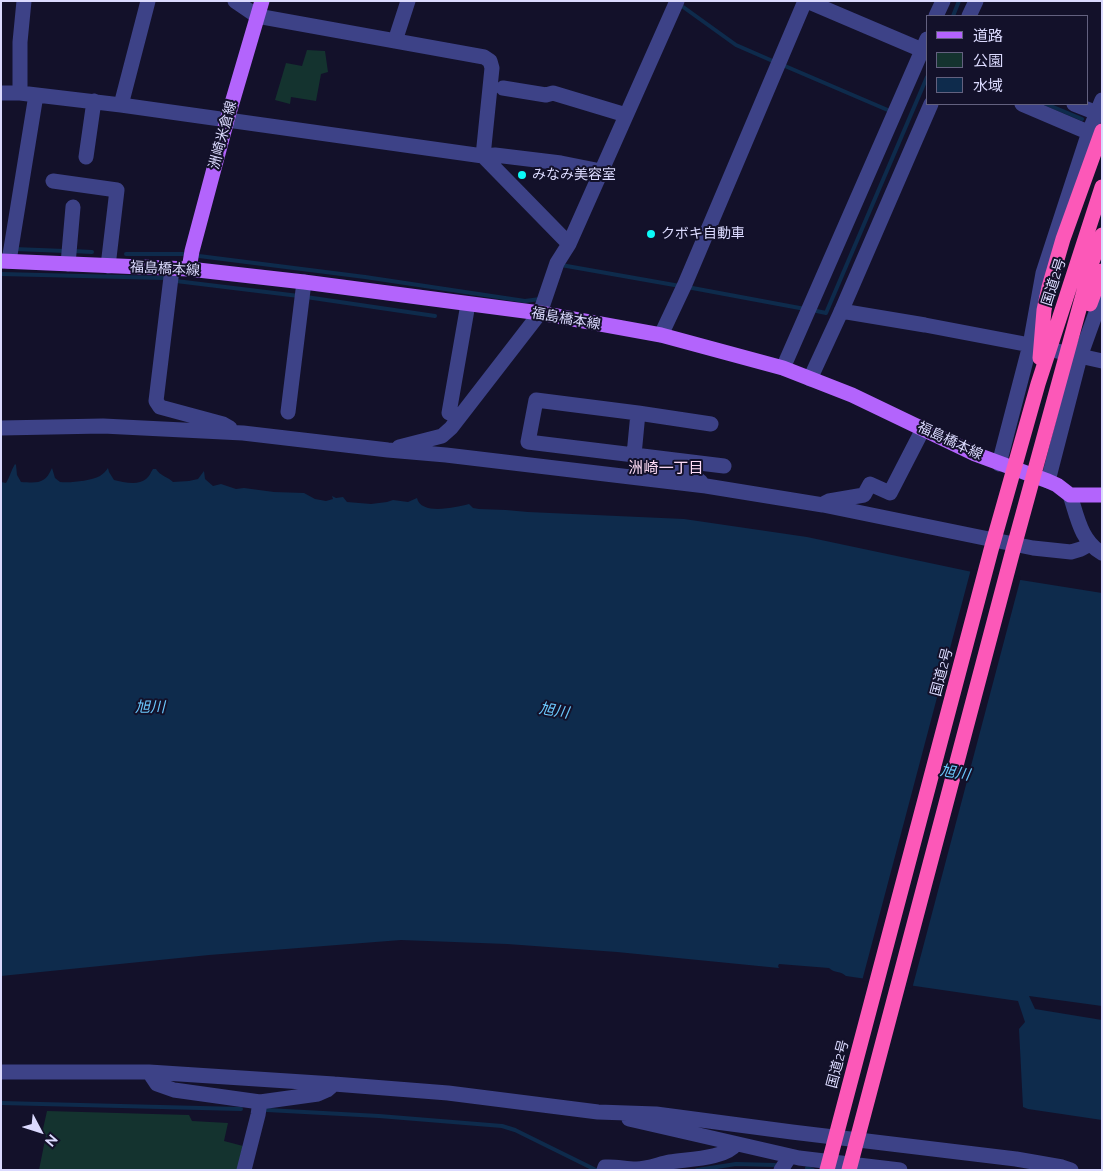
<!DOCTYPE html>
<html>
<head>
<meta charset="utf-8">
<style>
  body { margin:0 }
  #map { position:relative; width:1103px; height:1171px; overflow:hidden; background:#13112a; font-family:Raleway,"Noto Sans JP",sans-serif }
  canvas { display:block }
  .frame { position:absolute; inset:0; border:2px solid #dbdafe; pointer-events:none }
  .legend { position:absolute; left:926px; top:15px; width:162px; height:90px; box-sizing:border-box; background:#13112a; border:1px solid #63617f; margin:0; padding:6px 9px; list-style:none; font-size:15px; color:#dbdafe }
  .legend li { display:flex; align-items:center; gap:10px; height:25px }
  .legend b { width:25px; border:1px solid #63617f }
  .north { position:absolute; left:15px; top:1106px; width:50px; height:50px; -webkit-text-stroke:4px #13112a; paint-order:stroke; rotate:130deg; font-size:14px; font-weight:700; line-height:20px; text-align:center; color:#dbdafe }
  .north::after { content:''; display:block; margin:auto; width:18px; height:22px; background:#dbdafe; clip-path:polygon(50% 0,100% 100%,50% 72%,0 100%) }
</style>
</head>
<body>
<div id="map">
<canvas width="1103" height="1171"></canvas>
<div class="frame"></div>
<ul class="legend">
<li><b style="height:6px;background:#b364fc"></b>道路</li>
<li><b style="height:14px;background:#14332f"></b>公園</li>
<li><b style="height:14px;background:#0e2b4c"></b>水域</li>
</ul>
<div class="north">N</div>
</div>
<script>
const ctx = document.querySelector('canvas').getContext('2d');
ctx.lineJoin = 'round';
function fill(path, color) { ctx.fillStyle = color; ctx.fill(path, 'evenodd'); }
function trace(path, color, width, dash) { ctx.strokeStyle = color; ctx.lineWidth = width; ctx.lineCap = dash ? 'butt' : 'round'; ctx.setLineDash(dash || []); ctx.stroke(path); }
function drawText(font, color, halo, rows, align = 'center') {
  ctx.font = font + ' Raleway,"Noto Sans JP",sans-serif'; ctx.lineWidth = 4; ctx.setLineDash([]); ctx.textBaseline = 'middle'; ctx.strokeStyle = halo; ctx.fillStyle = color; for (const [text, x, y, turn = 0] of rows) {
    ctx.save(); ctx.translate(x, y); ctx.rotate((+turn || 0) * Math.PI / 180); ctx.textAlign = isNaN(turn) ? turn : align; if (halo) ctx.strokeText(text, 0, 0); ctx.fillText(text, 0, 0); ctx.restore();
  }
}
fill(new Path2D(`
  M 307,50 L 325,51 L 328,72 L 321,74 L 316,101 L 291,97 L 290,104 L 275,100 L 286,63 L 302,66 Z
  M 47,1111 L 189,1115 L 192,1121 L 228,1123 L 224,1141 L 243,1146 L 237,1170 L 39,1170 L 46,1135 L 43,1129 Z`), '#14332f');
fill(new Path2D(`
  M 15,464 L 16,465 L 17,475 L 21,482 C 38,483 45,484 52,468 L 55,478 L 60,482 C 71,483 90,481 100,476 C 103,474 106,471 108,468 L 109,472 L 114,480 C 123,482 138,486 146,479 C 149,477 151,472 153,469 L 156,469 C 160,476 168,477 173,482 L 189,481 L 198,479 L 204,471 L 205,479 L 213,486 L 221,484 L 236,489 L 244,488 L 274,492 L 304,493 L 315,499 L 326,501 L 333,499 L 332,496 L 336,498 L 343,497 L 347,502 L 371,504 L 387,502 L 393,500 L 408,502 L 417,498 C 421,516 457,507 469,504 L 473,508 L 479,509 L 506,510 L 528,512 L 684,519 L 807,537 L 977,573 L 1102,593 L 1102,1006 L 1029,996 L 1035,1009 L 1102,1020 L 1102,1120 L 1028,1109 L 1023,1107 L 1019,1029 L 1025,1022 L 1018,1001 L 846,976 C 841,971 834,973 829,968 L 779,964 L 778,966 L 779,968 L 617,952 L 507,944 L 401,940 L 209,955 L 1,976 L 1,482 L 6,483 C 10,477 11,470 15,464 Z`), '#0e2b4c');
fill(new Path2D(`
  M 971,569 L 1021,577 L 912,989 L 862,981 Z`), '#13112a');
trace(new Path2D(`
  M 679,4 L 736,45 L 775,62
  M 953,16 L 959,1
  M 785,66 L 890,111
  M 1046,104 L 1082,119
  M 14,249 L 65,251
  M 72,251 L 92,252
  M 126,254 L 183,254
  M 199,256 L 365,277 L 525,301 L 540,299
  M 561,265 L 680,286
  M 1,274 L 164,278
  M 176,281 L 299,296
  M 687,287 L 805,309
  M 306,297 L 435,316
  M 812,310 L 826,313 L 927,77
  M 1,1103 L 241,1109
  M 267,1110 L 379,1116 L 502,1126 L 515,1130 L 596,1170
  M 807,1168 L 813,1170
  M 697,1170 L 736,1164 L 775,1165`), '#0e2b4c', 4);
trace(new Path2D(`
  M 235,1 L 257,16 L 484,57 L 490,61 L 492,68 L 483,156 L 569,244
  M 807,1 L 922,50
  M 936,16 L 943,1
  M 969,16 L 976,1
  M 395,41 L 408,1
  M 503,88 L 546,95 L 553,93 L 626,115
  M 1,93 L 20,93 L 121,105 L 483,156 L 495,155 L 561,163 L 601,171
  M 20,93 L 20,42 L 24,1
  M 1022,104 L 1097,136
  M 1074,104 L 1102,115
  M 121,105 L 148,1
  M 86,157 L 94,101
  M 53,181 L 117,190 L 108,266
  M 9,261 L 36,95
  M 68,264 L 73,207
  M 172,269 L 156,401 L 160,407 L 223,424 L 230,428
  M 841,311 L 925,325 L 1030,345 L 1102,361
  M 661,335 L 685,284 L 805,1
  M 783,368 L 927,39
  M 810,379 L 840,314 L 931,104
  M 288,412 L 304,282
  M 449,413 L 468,304
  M 638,413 L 634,455 L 637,459 L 695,477 L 701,482
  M 711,424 L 638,413 L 536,400 L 528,442 L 724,466
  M 1,428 L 103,426 L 243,433 L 388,450 L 446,455 L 706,486 L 823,505 L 1033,548 L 1071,552 L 1081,549 L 1090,544
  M 399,447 L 442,436 L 451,428 L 540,313 L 557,263 L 569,244 L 677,1
  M 999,464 L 1030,345 L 1043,273 L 1089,132 L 1102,100
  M 1048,481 L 1080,357 L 1102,296
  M 1070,495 C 1077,516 1081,542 1102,553
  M 825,503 L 829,501 L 864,495 L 870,484 L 890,493 L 923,429
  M 1,1072 L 149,1072 L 334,1084 L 448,1093 L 598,1112 L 656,1114 L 792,1132 L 1016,1159 L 1062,1167 L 1071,1170
  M 149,1072 L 157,1084 L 174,1090 L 260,1102
  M 629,1119 L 799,1158 L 900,1170
  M 244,1170 L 258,1115 L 260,1102 L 318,1094 L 327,1090 L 334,1084
  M 604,1170 L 605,1167 L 609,1167 C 618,1167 627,1169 636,1169 C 648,1169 659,1164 670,1162 C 688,1159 725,1159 736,1144
  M 781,1170 L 790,1156`), '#3d4287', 15);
trace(new Path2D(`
  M 1,261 L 189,269 L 304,282 L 540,313 L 661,335 L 783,368 L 852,395 L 975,454 L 1048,481 L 1057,485 L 1070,495 L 1102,495
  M 189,269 L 192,251 L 227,120 L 262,1`), '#b364fc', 15);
trace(new Path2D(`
  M 1090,304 L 1102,271
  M 1040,358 L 1044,310 L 1049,287 L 1063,239 L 1102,131
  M 827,1170 L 991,550 L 1038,384 L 1102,187
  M 849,1170 L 1012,554 L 1092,262 L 1102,235`), '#fc58b8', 15);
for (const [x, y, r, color] of [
  [522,175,5,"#0bfaf8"],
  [651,234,5,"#0bfaf8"]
]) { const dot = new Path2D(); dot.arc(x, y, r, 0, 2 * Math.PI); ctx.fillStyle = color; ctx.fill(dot); trace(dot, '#13112a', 2); }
drawText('14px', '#dbdafe', '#13112a', [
  ["洲崎米倉線",223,135,-75],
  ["福島橋本線",165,269,3],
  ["国道2号",1054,282,-72],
  ["福島橋本線",566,319,10],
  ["福島橋本線",950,441,25],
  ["国道2号",942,672,-75],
  ["国道2号",838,1064,-75]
]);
drawText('14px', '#dbdafe', '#13112a', [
  ["みなみ美容室",532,175],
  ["クボキ自動車",661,234]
], 'left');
drawText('15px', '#fedcf6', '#13112a', [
  ["洲崎一丁目",666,468]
]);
drawText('italic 15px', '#6bc8fc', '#13112a', [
  ["旭川",150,707],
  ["旭川",554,711,9],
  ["旭川",955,773,9]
]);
</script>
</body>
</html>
